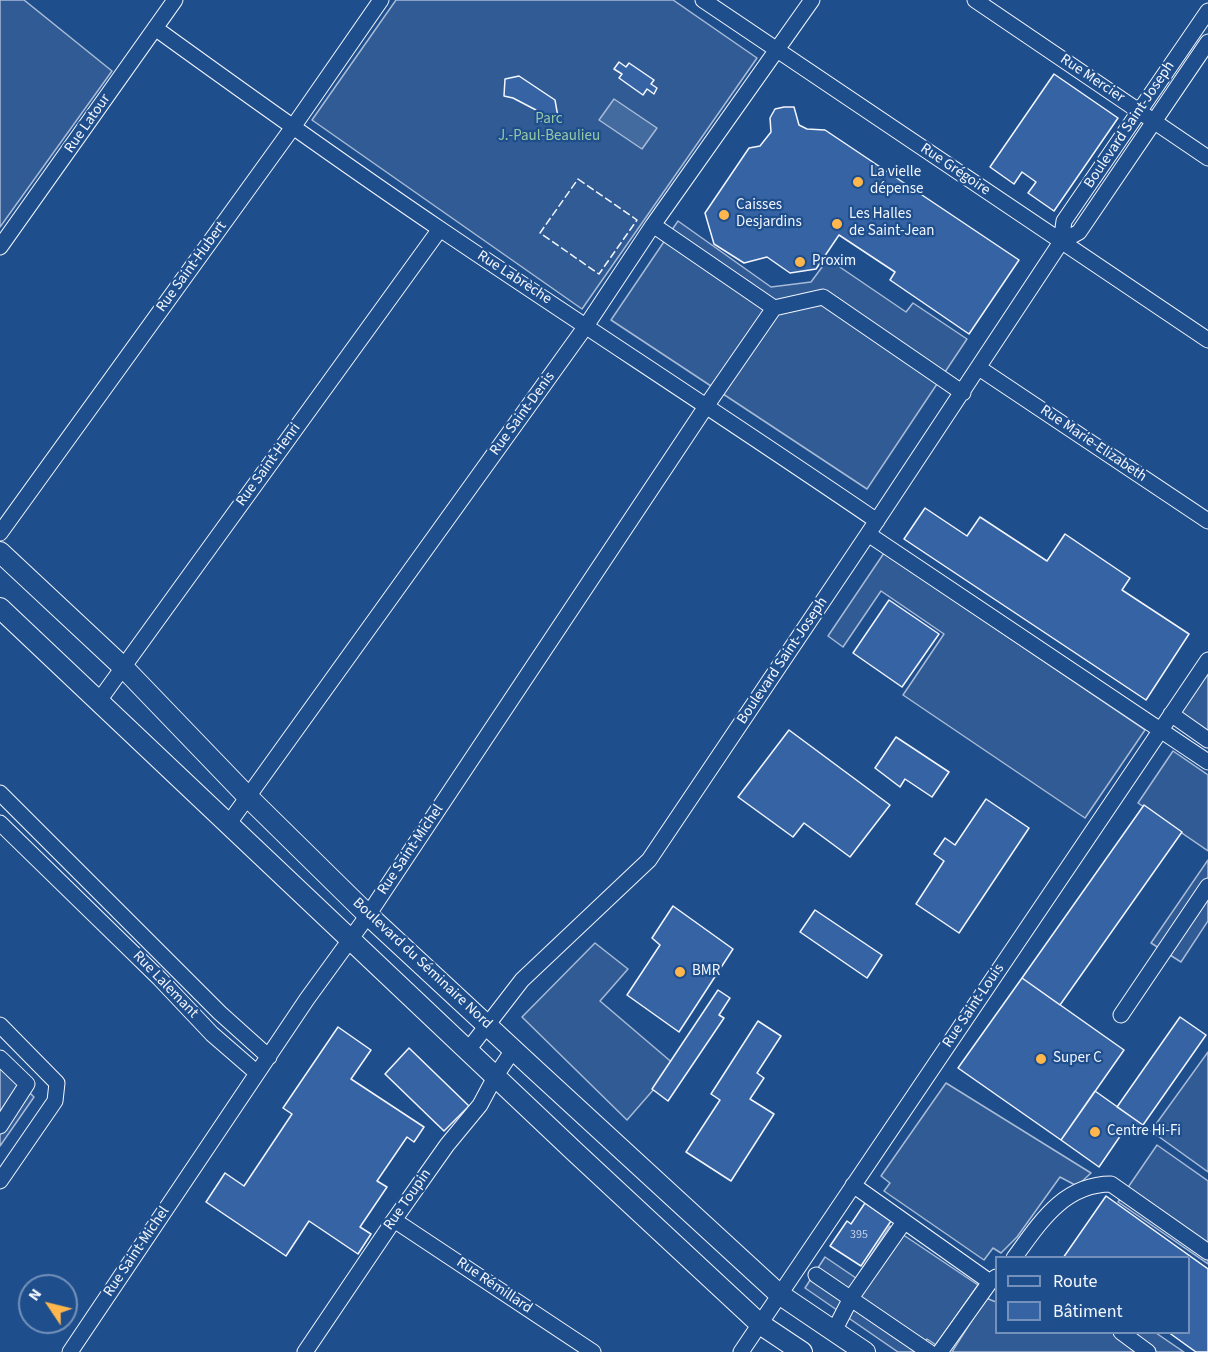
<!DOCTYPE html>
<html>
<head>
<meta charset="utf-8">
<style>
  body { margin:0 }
  #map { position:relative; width:1208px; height:1352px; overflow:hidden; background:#1f4e8c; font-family:"Source Sans 3",sans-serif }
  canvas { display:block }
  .legend { position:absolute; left:995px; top:1256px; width:195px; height:78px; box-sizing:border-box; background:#1f4e8c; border:2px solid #7391ba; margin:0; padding:8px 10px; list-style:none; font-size:18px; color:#f2f6ff }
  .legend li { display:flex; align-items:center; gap:12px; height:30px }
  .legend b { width:30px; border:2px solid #7391ba }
  .north { position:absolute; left:18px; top:1274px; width:60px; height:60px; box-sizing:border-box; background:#1f4e8c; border:2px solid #7391ba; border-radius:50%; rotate:305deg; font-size:16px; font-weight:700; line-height:24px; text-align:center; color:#f2f6ff }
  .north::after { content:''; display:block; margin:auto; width:21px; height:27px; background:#ffb74d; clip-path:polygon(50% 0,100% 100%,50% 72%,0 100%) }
</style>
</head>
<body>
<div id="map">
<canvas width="1208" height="1352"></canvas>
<ul class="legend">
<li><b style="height:8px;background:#1f4e8c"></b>Route</li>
<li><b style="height:16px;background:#3563a3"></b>Bâtiment</li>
</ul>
<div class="north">N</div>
</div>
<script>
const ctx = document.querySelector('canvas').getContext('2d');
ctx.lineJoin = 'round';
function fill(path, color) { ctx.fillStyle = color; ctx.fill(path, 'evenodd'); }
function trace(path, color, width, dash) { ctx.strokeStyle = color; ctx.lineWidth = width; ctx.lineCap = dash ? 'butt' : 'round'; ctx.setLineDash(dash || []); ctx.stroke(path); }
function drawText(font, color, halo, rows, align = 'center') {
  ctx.font = font + ' "Source Sans 3",sans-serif'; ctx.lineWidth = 4.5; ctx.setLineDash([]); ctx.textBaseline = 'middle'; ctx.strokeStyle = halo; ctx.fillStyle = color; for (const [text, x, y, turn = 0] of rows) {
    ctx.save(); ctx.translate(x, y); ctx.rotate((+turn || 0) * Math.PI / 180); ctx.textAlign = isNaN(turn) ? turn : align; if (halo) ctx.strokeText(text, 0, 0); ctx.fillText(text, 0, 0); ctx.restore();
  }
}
const built = new Path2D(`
  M 0,0 L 24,0 L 112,71 L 0,227 Z
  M 396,0 L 673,0 L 757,58 L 582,309 L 312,120 Z
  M 678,221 L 771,287 L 811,282 L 828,259 L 906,312 L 913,303 L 967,339 L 867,489 L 611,320 Z
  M 884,553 L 1145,730 L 1085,818 L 903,695 L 944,634 L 881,591 L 843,647 L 828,636 Z
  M 1208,657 L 1208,740 L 1169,713 Z
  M 1173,751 L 1208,775 L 1208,851 L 1138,803 Z
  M 1208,860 L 1208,921 L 1181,962 L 1151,943 Z
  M 595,943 L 628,969 L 600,1001 L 675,1065 L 627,1120 L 522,1017 Z
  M 1208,1052 L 1208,1172 L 1151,1131 Z
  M 0,1064 L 34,1097 L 0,1146 Z
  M 946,1083 L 1091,1173 L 1077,1186 L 1060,1177 L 1017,1237 L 1001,1253 L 993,1248 L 984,1260 L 884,1191 L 890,1183 L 881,1176 Z
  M 1157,1145 L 1208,1181 L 1208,1264 L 1118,1202 Z
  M 890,1226 L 978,1285 L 936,1345 L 927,1339 L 918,1352 L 898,1352 L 805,1288 L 825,1257 L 856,1278 Z
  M 986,1298 L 996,1302 L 996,1332 L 1156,1333 L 1184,1352 L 952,1352 Z`);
fill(built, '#305b95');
trace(built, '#a8bbd7', 1.5);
const water = new Path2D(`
  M 614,99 L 657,128 L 642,149 L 599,120 Z`);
fill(water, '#446ba0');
trace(water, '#a8bbd7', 1.5);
const building = new Path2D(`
  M 619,62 L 626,67 L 629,63 L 654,80 L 651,84 L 657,88 L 654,94 L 647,89 L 643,95 L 619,78 L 622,74 L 614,69 Z
  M 1054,74 L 1118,118 L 1054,211 L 1028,193 L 1036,182 L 1022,172 L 1014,184 L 990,167 Z
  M 519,76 L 555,100 L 558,117 L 541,121 L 536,110 L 513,98 L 504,96 L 505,79 Z
  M 784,107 L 794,107 L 799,125 L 807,129 L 825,130 L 1019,260 L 969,334 L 890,280 L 895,272 L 839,235 L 816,269 L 790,273 L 767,257 L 744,263 L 714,244 L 705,213 L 749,148 L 760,146 L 771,132 L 770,118 L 775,109 Z
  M 925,508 L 967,536 L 980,517 L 1047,561 L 1065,534 L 1130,578 L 1122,590 L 1189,634 L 1146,700 L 904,539 Z
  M 889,600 L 939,634 L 902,687 L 853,653 Z
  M 789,730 L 890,805 L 850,857 L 804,823 L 793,837 L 738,797 Z
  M 896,737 L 949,772 L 932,797 L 905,779 L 900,787 L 875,768 Z
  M 986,799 L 1029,828 L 959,933 L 916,904 L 944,861 L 934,854 L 945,838 L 955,845 Z
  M 1144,805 L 1182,832 L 1060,1005 L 1022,978 Z
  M 673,906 L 733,949 L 679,1032 L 627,995 L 660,945 L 652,938 Z
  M 815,910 L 882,955 L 867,978 L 800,932 Z
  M 1022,978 L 1124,1050 L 1061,1140 L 958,1068 Z
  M 718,990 L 730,998 L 719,1015 L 724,1018 L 668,1101 L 652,1089 Z
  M 1180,1017 L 1206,1035 L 1143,1125 L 1117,1107 Z
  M 758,1021 L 781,1036 L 757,1073 L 764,1078 L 750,1099 L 774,1114 L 731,1181 L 686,1152 L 720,1100 L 711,1094 Z
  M 338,1027 L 371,1050 L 351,1079 L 424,1127 L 414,1142 L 407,1137 L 377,1181 L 387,1187 L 360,1227 L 371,1234 L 358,1254 L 309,1221 L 286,1256 L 206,1202 L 225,1173 L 244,1186 L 292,1114 L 283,1108 Z
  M 409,1048 L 469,1106 L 444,1131 L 385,1074 Z
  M 1095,1091 L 1143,1125 L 1135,1136 L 1125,1129 L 1099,1167 L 1061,1140 Z
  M 1106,1196 L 1208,1269 L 1208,1352 L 1196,1352 L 1168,1332 L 1188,1332 L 1188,1258 L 1063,1258 Z
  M 865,1203 L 891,1221 L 861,1266 L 830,1246 L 847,1221 L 851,1224 Z`);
fill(building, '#3563a3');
trace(building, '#f2f6ff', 1.5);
const minor = new Path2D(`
  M 703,0 L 1208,340
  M 975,0 L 1208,158
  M 155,28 C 249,96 344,164 440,229 C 585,327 732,422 877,521
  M 653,225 L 774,308 L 823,297 L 963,393
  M 1061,242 L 1079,232 L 1208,42
  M 0,247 L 175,0
  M 979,368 L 1208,521
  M 0,533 L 293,127 L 381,0
  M 868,534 L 1208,762
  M 98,702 L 440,229
  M 1171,714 L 1208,740
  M 0,793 L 220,1013 L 269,1057
  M 0,823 L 160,979 L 212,1034 L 257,1073
  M 229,823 L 586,326 L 653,225 L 812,0
  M 1121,1015 L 1208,886
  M 0,1025 L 57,1083 L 55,1101 L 0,1181
  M 468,1050 L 522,980 L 649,860 L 868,534 L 1061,242 L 1064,221 L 1208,11
  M 0,1058 L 27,1084 L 0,1126
  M 853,1185 L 990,1282
  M 394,1220 L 593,1352
  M 1014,1258 C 1039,1224 1063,1184 1111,1184 L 1208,1252
  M 816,1275 L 929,1352
  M 834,1331 L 851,1298 L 904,1222
  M 1121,1332 L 1148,1352
  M 70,1352 L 307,999 L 368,915 L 707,405 L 774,308
  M 305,1352 L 394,1220 L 447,1145 L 480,1105 L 495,1077 L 513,1050
  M 741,1352 L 1208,660
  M 940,1352 L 990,1282 L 996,1277`);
const major = new Path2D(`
  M 0,552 L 123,667 L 248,797 L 368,915 L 532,1067 L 779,1294 L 865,1352
  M 0,608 L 574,1151 L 760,1324 L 802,1352`);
trace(minor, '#f2f6ff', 17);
trace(major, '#f2f6ff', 22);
trace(minor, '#1f4e8c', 15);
trace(major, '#1f4e8c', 20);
trace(new Path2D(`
  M 578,179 L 637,220 L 599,274 L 540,233 Z`), '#f2f6ff', 1.5, [8, 3]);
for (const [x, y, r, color] of [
  [858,182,6,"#ffb74d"],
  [724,215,6,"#ffb74d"],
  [837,224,6,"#ffb74d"],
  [800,262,6,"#ffb74d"],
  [680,972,6,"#ffb74d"],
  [1041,1059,6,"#ffb74d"],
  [1095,1132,6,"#ffb74d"]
]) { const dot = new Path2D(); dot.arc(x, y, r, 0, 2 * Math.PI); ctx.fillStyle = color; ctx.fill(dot); trace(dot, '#1f4e8c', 2); }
drawText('12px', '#c3d1e8', null, [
  ["395",859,1235]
]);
drawText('15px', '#f2f6ff', '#1f4e8c', [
  ["Rue Mercier",1092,79,34],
  ["Rue Latour",88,124,-55],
  ["Boulevard Saint-Joseph",1130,125,-56],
  ["Rue Grégoire",955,170,34],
  ["Rue Saint-Hubert",192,267,-54],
  ["Rue Labrèche",514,278,33],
  ["Rue Saint-Denis",523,414,-54],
  ["Rue Marie-Elizabeth",1093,444,34],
  ["Rue Saint-Henri",269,465,-54],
  ["Boulevard Saint-Joseph",783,661,-56],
  ["Rue Saint-Michel",411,850,-56],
  ["Boulevard du Séminaire Nord",422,964,43],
  ["Rue Lalemant",165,985,46],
  ["Rue Saint-Louis",974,1006,-56],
  ["Rue Toupin",408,1200,-55],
  ["Rue Saint-Michel",137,1252,-56],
  ["Rue Rémillard",494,1286,34]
]);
drawText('15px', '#97c8a6', '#1f4e8c', [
  ["Parc",549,120],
  ["J.-Paul-Beaulieu",549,137]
]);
drawText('15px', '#f2f6ff', '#1f4e8c', [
  ["La vielle",870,173],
  ["dépense",870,190],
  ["Caisses",736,206],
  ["Desjardins",736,223],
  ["Les Halles",849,215],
  ["de Saint-Jean",849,232],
  ["Proxim",812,262],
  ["BMR",692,972],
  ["Super C",1053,1059],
  ["Centre Hi-Fi",1107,1132]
], 'left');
</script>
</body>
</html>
